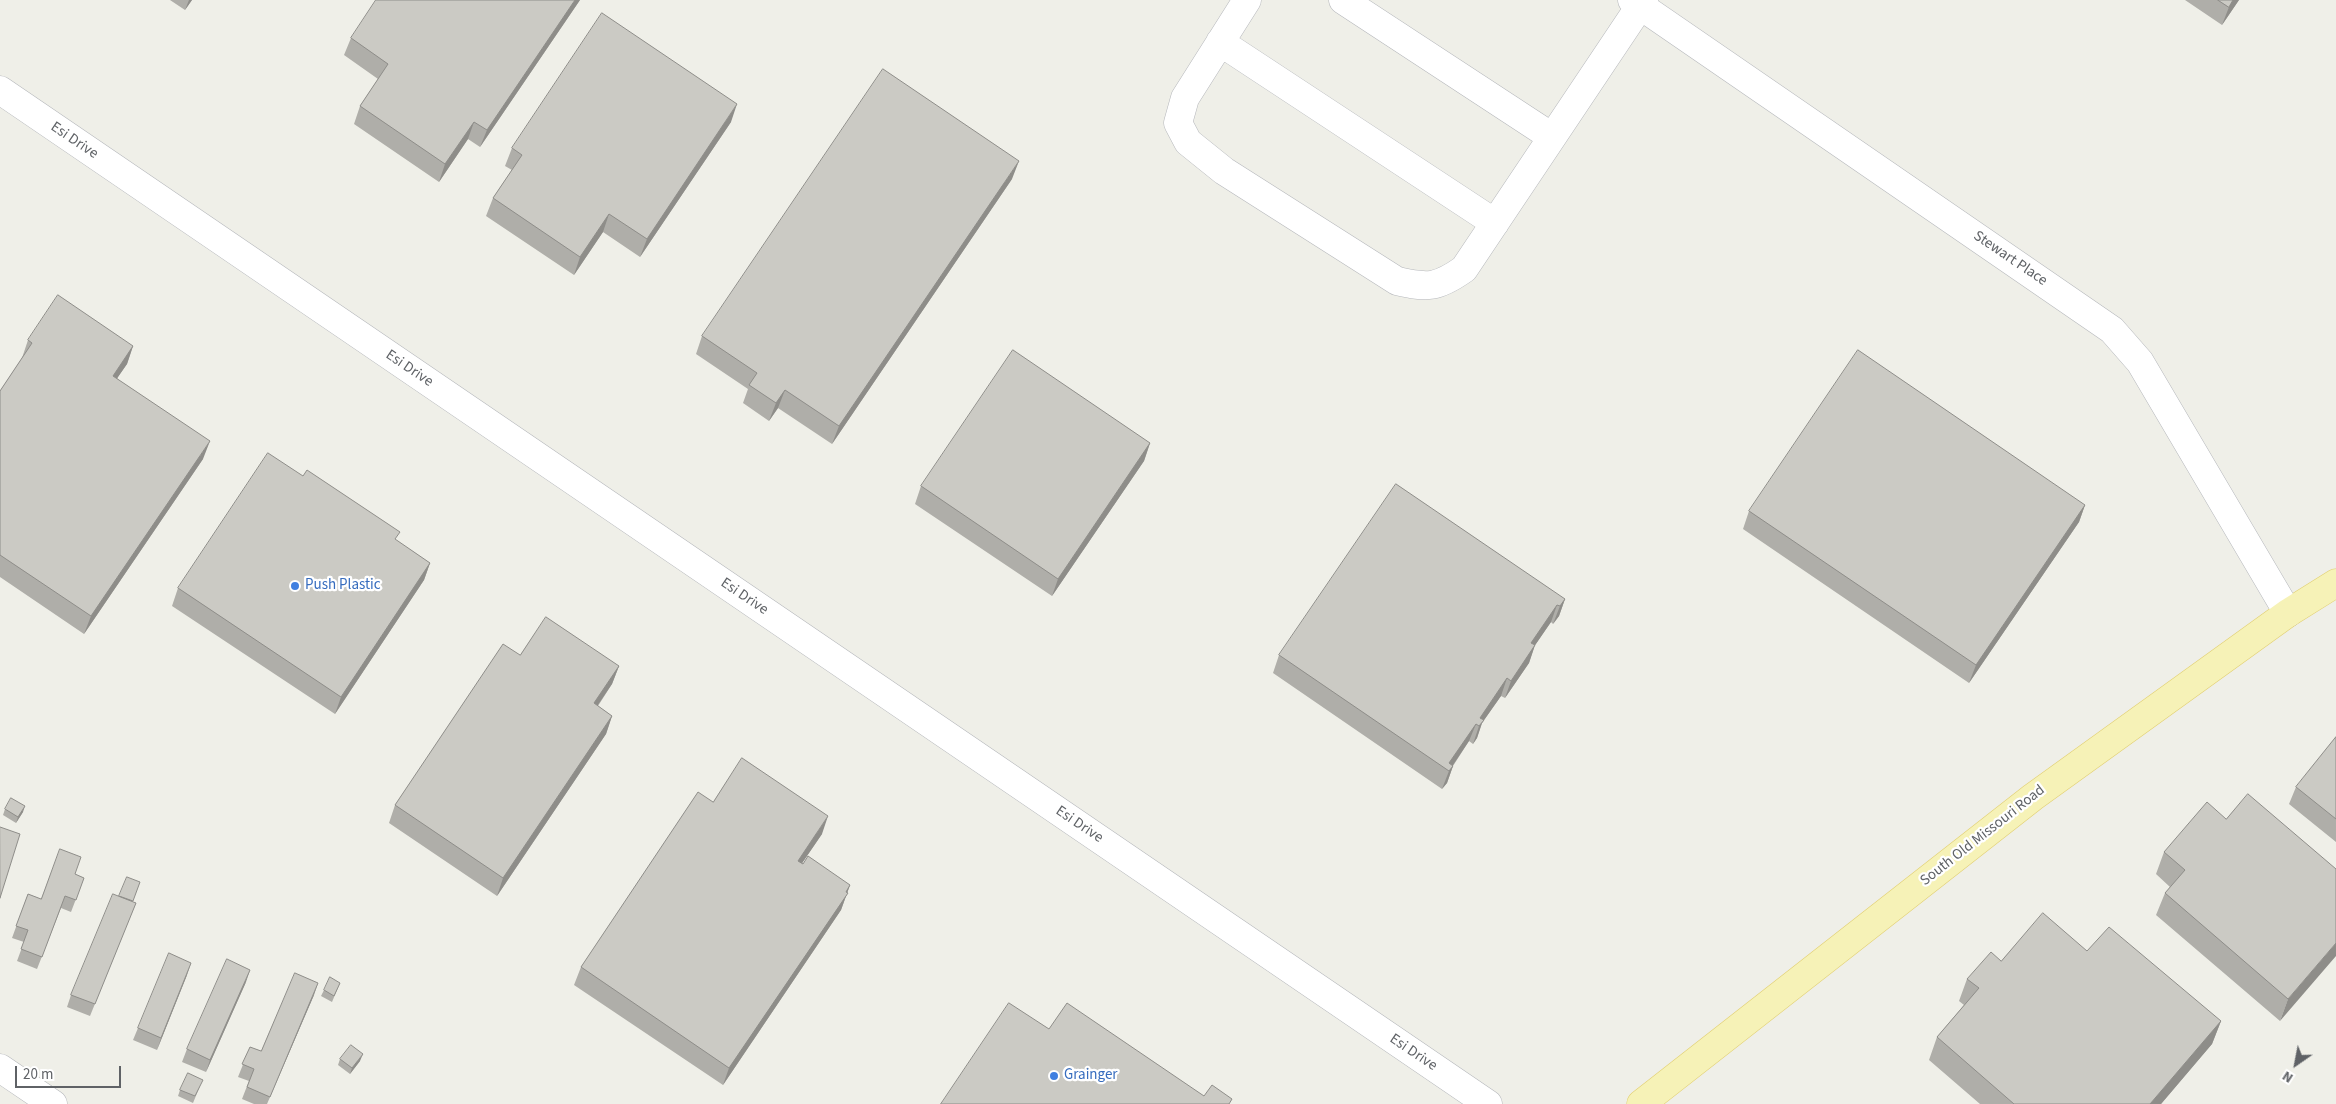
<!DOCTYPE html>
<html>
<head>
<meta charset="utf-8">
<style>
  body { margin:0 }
  #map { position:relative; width:2336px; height:1104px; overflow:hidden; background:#efefe8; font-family:"Source Sans 3",sans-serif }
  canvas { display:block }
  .north { position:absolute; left:2271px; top:1039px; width:50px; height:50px; -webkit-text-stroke:4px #fff; paint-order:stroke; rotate:213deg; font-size:14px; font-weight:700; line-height:20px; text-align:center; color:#5f6266 }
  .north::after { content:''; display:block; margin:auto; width:18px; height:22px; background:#5f6266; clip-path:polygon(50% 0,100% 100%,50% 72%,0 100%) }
  .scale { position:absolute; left:15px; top:1066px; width:106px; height:22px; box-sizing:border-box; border:2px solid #5f6266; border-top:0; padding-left:6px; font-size:15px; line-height:18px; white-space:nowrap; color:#5f6266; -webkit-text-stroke:4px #fff; paint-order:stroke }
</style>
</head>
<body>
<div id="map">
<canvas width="2336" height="1104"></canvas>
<div class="north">N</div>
<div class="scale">20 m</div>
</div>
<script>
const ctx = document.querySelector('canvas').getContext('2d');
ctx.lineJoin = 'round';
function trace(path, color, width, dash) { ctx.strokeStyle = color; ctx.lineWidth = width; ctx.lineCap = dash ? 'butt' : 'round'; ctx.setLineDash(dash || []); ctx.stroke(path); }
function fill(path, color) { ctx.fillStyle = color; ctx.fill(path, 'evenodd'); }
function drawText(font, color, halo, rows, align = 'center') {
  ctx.font = font + ' "Source Sans 3",sans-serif'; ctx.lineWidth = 4.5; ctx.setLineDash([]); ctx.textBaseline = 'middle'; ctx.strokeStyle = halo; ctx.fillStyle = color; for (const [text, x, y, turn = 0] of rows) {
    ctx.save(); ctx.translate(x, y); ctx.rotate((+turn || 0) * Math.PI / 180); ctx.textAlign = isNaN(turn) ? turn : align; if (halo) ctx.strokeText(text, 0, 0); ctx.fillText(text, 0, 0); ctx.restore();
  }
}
const minor = new Path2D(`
  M 1247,0 L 1185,98 L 1178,123 L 1188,142 L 1224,171 L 1397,281 C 1428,288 1437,288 1464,269 L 1644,0
  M 1343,0 L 1552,137
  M 1632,0 L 2112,330 L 2140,362 L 2288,613
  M 1220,42 L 1495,223
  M 0,90 L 1488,1104
  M 0,1068 L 53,1104`);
const major = new Path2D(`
  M 1641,1104 L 2033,797 L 2288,613 L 2336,583`);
trace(minor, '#b5b7bb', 29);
trace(major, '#e1ce6f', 29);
trace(minor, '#fff', 28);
trace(major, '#f6f2b7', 28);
fill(new Path2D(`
  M 170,0 L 192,0 L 185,10 Z
  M 580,0 L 480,147 L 468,139 L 439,182 L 354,124 L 360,106 L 378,79 L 344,55 L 351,38 Z
  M 2185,0 L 2239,0 L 2222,25 Z
  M 731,122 L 640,257 L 603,232 L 574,275 L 486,216 L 493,198 L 512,170 L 505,166 L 512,148 Z
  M 1012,179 L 832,444 L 778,408 L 769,421 L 743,403 L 748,389 L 696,354 L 702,336 Z
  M 28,340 L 133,346 L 127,364 L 117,378 L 203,459 L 84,634 L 0,577 L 0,391 L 22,358 Z
  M 1150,443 L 1144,461 L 1052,596 L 915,504 L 921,486 Z
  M 2085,505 L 2079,522 L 1969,683 L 1743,529 L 1749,511 Z
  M 397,541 L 430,563 L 424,580 L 335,714 L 172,606 L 178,588 Z
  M 1565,599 L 1559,616 L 1553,624 L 1551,622 L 1535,645 L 1529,663 L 1505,698 L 1501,696 L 1482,723 L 1477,738 L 1473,744 L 1469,741 L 1453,766 L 1447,783 L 1442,789 L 1273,673 L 1279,655 Z
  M 520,655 L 619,666 L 612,684 L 598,706 L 612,716 L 606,734 L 497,896 L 389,823 L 395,805 Z
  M 2336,737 L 2336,842 L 2289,804 L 2296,787 Z
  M 713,802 L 822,834 L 802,863 L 850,885 L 841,910 L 723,1085 L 574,985 L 581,967 Z
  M 5,809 L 23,812 L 16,823 L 3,815 Z
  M 2226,819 L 2336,869 L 2280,1021 L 2156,915 L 2165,893 L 2170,887 L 2156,874 L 2164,852 Z
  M 75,874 L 84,878 L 71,912 L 61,908 L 37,969 L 17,961 L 24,942 L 12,938 L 28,894 L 41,899 Z
  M 140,882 L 132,902 L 136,903 L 131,915 L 90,1016 L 67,1007 L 71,995 L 119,897 Z
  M 2087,951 L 2221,1021 L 2212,1044 L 2161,1104 L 1980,1104 L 1929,1060 L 1937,1037 L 1964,1005 L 1959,1001 L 1967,979 L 2001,961 Z
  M 187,975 L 157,1050 L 133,1040 L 138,1028 Z
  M 246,982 L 206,1072 L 182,1062 L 187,1049 Z
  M 340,983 L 332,1002 L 321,996 L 324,990 Z
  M 314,995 L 267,1104 L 254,1104 L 242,1099 L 249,1081 L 238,1077 L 250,1047 L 261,1051 Z
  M 340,1059 L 360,1061 L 350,1074 L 338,1065 Z
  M 200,1086 L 193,1103 L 178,1096 L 180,1090 Z`), '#afaea9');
fill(new Path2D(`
  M 189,0 L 192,0 L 185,10 Z
  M 575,0 L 580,0 L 480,147 L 487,130 Z
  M 2233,0 L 2239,0 L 2222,25 L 2229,7 Z
  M 737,104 L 731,122 L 640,257 L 647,239 Z
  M 474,122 L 468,139 L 439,182 L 445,164 Z
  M 1019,161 L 1012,179 L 832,444 L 839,426 Z
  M 609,214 L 603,232 L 574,275 L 580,257 Z
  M 133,346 L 127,364 L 107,393 L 113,376 Z
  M 785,390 L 778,408 L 769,421 L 776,403 Z
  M 210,441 L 203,459 L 84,634 L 91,616 Z
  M 1150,443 L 1144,461 L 1052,596 L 1058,579 Z
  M 2085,505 L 2079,522 L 1969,683 L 1976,665 Z
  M 430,563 L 424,580 L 335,714 L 341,697 Z
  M 1565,599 L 1559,616 L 1553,624 L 1560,606 Z
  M 1557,605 L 1551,622 L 1525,660 L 1531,643 Z
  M 1535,645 L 1529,663 L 1505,698 L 1511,681 Z
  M 619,666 L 612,684 L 587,721 L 594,703 Z
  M 1507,678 L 1501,696 L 1482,723 L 1477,738 L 1473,744 L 1479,726 L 1480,718 Z
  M 612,716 L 606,734 L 497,896 L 503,878 Z
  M 1476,724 L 1469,741 L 1451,768 L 1453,766 L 1447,783 L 1442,789 L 1449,771 L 1449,763 Z
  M 25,806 L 23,812 L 16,823 L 18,817 Z
  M 828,816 L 822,834 L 792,878 L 798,861 Z
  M 850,885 L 841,910 L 723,1085 L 729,1068 Z
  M 2336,943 L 2336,956 L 2280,1021 L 2288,999 Z
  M 191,963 L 187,975 L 157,1050 L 161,1038 Z
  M 250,970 L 246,982 L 206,1072 L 210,1060 Z
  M 318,983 L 314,995 L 267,1104 L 270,1097 Z
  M 2221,1021 L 2212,1044 L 2161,1104 L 2150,1104 Z
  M 363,1054 L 360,1061 L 350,1074 L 352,1068 Z`), '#8e8d89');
const building = new Path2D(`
  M 376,0 L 575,0 L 487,130 L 474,122 L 445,164 L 360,106 L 388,64 L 351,38 Z
  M 2218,0 L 2233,0 L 2229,7 Z
  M 602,13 L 737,104 L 647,239 L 609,214 L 580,257 L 493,198 L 522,155 L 512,148 Z
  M 883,69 L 1019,161 L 839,426 L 785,390 L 776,403 L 749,385 L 757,373 L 702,336 Z
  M 58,295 L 133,346 L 113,376 L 210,441 L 91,616 L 0,555 L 0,391 L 32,343 L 28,340 Z
  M 1013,350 L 1150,443 L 1058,579 L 921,486 Z
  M 1858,350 L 2085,505 L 1976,665 L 1749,511 Z
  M 268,453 L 303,476 L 307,470 L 400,532 L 395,539 L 430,563 L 341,697 L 178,588 Z
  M 1396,484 L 1565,599 L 1560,606 L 1557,605 L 1531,643 L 1535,645 L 1511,681 L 1507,678 L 1480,718 L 1484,720 L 1479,726 L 1476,724 L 1449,763 L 1453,766 L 1449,771 L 1279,655 Z
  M 546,617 L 619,666 L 594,703 L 612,716 L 503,878 L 395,805 L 503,644 L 520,655 Z
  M 2336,737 L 2336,819 L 2296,787 Z
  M 742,758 L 828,816 L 798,861 L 803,864 L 808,856 L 850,885 L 846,892 L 848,893 L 729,1068 L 581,967 L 698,792 L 713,802 Z
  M 2248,794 L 2336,869 L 2336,943 L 2288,999 L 2165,893 L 2185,870 L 2164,852 L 2207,802 L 2226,819 Z
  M 11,798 L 25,806 L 18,817 L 5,809 Z
  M 0,827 L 20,834 L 0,898 Z
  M 60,849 L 81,857 L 75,874 L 84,878 L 76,900 L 65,896 L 42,957 L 21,949 L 28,930 L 16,926 L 28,894 L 41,899 Z
  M 127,877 L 140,882 L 133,901 L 119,896 Z
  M 113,894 L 136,903 L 95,1004 L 71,995 Z
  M 2043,913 L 2087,951 L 2109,927 L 2221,1021 L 2150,1104 L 2014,1104 L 1937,1037 L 1979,988 L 1967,979 L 1991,952 L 2001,961 Z
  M 169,953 L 191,963 L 161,1038 L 138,1028 Z
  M 227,959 L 250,970 L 210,1060 L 187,1049 Z
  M 295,973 L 318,983 L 270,1097 L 247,1087 L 254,1069 L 242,1064 L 250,1047 L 261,1051 Z
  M 330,977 L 340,983 L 334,996 L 324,990 Z
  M 1009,1003 L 1049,1029 L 1067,1003 L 1204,1096 L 1212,1085 L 1232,1099 L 1229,1104 L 941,1104 Z
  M 351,1045 L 363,1054 L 352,1068 L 340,1059 Z
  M 188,1073 L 203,1080 L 195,1096 L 180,1090 Z`);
fill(building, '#cbcac4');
trace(building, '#8e8d89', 1);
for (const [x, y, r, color] of [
  [295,586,5,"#3f7fe0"],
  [1054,1076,5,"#3f7fe0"]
]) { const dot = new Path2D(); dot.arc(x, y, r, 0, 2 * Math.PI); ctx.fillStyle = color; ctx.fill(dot); trace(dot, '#fff', 2); }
drawText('15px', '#5f6266', '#fff', [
  ["Esi Drive",74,141,34],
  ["Stewart Place",2010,259,34],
  ["Esi Drive",409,369,34],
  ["Esi Drive",744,597,34],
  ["Esi Drive",1079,825,34],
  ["South Old Missouri Road",1983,836,-38],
  ["Esi Drive",1413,1053,34]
]);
drawText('15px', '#366cbe', '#fff', [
  ["Push Plastic",305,586],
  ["Grainger",1064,1076]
], 'left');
</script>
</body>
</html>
